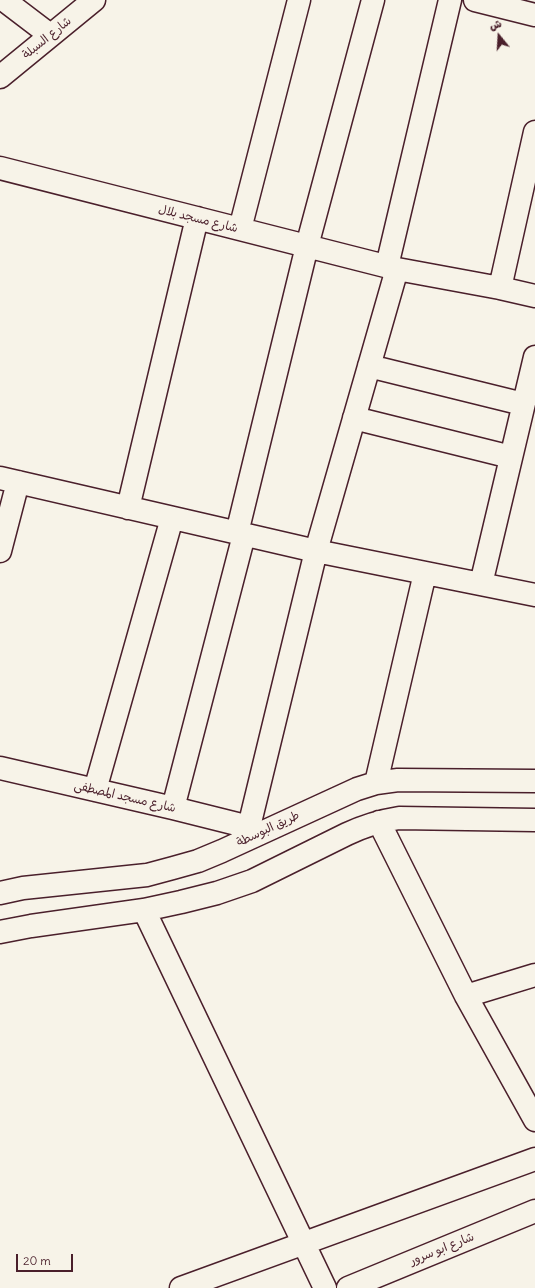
<!DOCTYPE html>
<html>
<head>
<meta charset="utf-8">
<style>
  body { margin:0 }
  #map { position:relative; width:535px; height:1288px; overflow:hidden; background:#f7f3e8; font-family:Delius,"Playpen Sans Arabic",sans-serif }
  canvas { display:block }
  .north { position:absolute; left:479px; top:16px; width:40px; height:40px; -webkit-text-stroke:3px #f7f3e8; paint-order:stroke; rotate:342deg; font-size:11px; font-weight:700; line-height:16px; text-align:center; color:#4a1f2b }
  .north::after { content:''; display:block; margin:auto; width:14px; height:18px; background:#4a1f2b; clip-path:polygon(50% 0,100% 100%,50% 72%,0 100%) }
  .scale { position:absolute; left:16px; top:1254px; width:57px; height:18px; box-sizing:border-box; border:2px solid #4a1f2b; border-top:0; padding-left:5px; font-size:12px; line-height:14px; white-space:nowrap; color:#4a1f2b; -webkit-text-stroke:3px #f7f3e8; paint-order:stroke }
</style>
</head>
<body>
<div id="map">
<canvas width="535" height="1288"></canvas>
<div class="north">ش</div>
<div class="scale">20 m</div>
</div>
<script>
const ctx = document.querySelector('canvas').getContext('2d');
ctx.lineJoin = 'round';
function trace(path, color, width, dash) { ctx.strokeStyle = color; ctx.lineWidth = width; ctx.lineCap = dash ? 'butt' : 'round'; ctx.setLineDash(dash || []); ctx.stroke(path); }
function drawText(font, color, halo, rows, align = 'center') {
  ctx.font = font + ' Delius,"Playpen Sans Arabic",sans-serif'; ctx.lineWidth = 3.5; ctx.setLineDash([]); ctx.textBaseline = 'middle'; ctx.strokeStyle = halo; ctx.fillStyle = color; for (const [text, x, y, turn = 0] of rows) {
    ctx.save(); ctx.translate(x, y); ctx.rotate((+turn || 0) * Math.PI / 180); ctx.textAlign = isNaN(turn) ? turn : align; if (halo) ctx.strokeText(text, 0, 0); ctx.fillText(text, 0, 0); ctx.restore();
  }
}
const minor = new Path2D(`
  M 4,0 L 50,35
  M 475,0 L 535,15
  M 0,77 L 94,0
  M 0,168 L 397,269 L 500,288 L 535,296
  M 240,229 L 299,0
  M 387,266 L 450,0
  M 500,288 L 535,132
  M 369,366 L 523,404
  M 354,418 L 511,457
  M 0,478 L 316,551 L 535,595
  M 128,508 L 197,218
  M 237,533 L 307,246 L 373,0
  M 0,551 L 18,482
  M 481,584 L 535,357
  M 0,768 L 173,808 L 249,827
  M 376,783 L 425,573
  M 95,790 L 172,518
  M 173,808 L 244,535
  M 379,822 L 466,996 L 535,1120
  M 246,839 L 316,551 L 397,269
  M 0,893 L 23,888 L 147,875 L 173,868 L 198,861 L 222,851 L 357,789 L 376,783 L 398,780 L 535,781
  M 144,910 L 325,1288
  M 0,932 L 31,926 L 144,910 L 181,902 L 217,893 L 252,881 L 347,834 C 364,826 380,821 399,818 L 535,820
  M 466,996 L 535,975
  M 181,1288 L 535,1159
  M 348,1288 L 535,1211`);
trace(minor, '#4a1f2b', 25);
trace(minor, '#f7f3e8', 22);
drawText('12px', '#4a1f2b', '#f7f3e8', [
  ["شارع السبلة",47,38,-39],
  ["شارع مسجد بلال",198,219,14],
  ["شارع مسجد المصطفى",125,797,13],
  ["طريق البوسطة",268,829,-25],
  ["شارع ابو سرور",442,1249,-22]
]);
</script>
</body>
</html>
